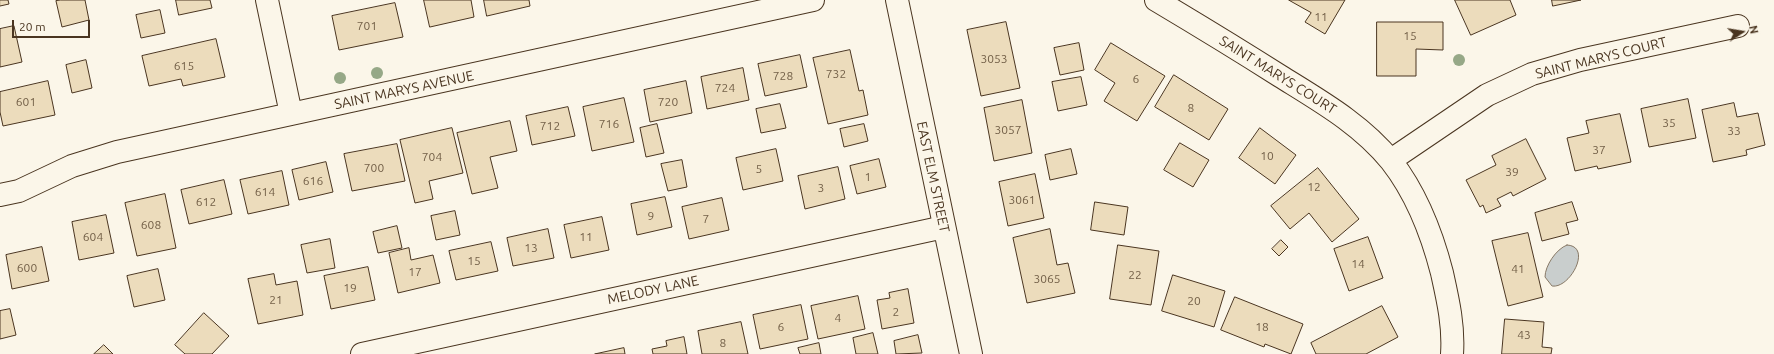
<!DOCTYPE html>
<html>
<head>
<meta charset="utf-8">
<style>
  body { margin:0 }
  #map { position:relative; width:1774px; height:354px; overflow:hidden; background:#fbf6e9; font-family:Ubuntu,sans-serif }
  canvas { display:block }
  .north { position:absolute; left:1722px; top:12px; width:40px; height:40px; -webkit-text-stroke:3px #fbf6e9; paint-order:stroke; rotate:78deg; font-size:11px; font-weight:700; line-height:16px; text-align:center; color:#4a3520 }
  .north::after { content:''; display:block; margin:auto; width:14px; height:18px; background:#4a3520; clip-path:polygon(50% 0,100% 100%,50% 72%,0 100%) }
  .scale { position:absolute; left:12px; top:20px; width:78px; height:18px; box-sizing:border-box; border:2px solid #4a3520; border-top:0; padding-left:5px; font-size:12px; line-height:14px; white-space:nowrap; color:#4a3520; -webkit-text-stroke:3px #fbf6e9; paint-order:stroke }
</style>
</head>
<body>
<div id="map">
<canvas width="1774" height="354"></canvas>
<div class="north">N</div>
<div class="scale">20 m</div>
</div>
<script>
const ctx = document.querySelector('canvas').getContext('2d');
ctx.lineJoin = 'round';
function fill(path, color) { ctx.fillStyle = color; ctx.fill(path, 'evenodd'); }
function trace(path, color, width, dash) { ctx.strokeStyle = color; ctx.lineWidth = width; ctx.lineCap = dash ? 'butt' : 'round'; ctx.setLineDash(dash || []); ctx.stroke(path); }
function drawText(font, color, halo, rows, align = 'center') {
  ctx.font = font + ' Ubuntu,sans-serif'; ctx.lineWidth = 3; ctx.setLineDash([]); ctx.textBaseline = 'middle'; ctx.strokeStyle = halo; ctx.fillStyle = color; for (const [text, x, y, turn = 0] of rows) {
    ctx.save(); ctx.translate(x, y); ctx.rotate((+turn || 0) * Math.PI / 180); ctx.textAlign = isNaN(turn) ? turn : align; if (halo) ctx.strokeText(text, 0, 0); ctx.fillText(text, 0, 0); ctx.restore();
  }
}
const water = new Path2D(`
  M 1567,245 C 1593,246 1570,289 1552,286 L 1545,277 C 1545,266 1556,249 1567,245 Z`);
fill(water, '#c9cecd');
trace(water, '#887966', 1);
const building = new Path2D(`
  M 0,0 L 8,0 L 9,4 L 0,6 Z
  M 61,0 L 85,0 L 89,20 L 62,27 L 56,1 Z
  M 176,0 L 210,0 L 212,8 L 179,15 Z
  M 424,0 L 471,0 L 474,17 L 430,27 Z
  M 484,0 L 529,0 L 530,6 L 487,16 Z
  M 1289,0 L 1345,0 L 1325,34 L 1305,22 L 1311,13 Z
  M 1455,0 L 1510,0 L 1516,15 L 1471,35 Z
  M 1552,0 L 1581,0 L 1553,6 Z
  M 395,3 L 403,37 L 339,50 L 332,16 Z
  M 160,10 L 165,33 L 141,38 L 136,15 Z
  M 1006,22 L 1020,88 L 981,96 L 967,30 Z
  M 1377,22 L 1443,22 L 1443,50 L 1416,49 L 1416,76 L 1377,76 Z
  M 14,26 L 22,62 L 0,67 L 0,29 Z
  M 216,39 L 225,77 L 183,86 L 181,79 L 149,86 L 142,56 Z
  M 1079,43 L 1084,70 L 1060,75 L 1054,48 Z
  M 1111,43 L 1165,76 L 1137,121 L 1104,101 L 1115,83 L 1095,70 Z
  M 850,50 L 859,91 L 863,90 L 868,115 L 828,124 L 813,58 Z
  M 800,55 L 807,87 L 765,96 L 758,64 Z
  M 86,60 L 92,88 L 72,93 L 66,65 Z
  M 743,68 L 749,100 L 707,109 L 701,77 Z
  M 1174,75 L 1228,109 L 1209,140 L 1155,107 Z
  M 1081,77 L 1087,105 L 1058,111 L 1052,82 Z
  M 48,81 L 55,115 L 3,126 L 0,112 L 0,92 Z
  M 686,81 L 692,113 L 650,122 L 644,90 Z
  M 624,98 L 634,142 L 592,151 L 583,107 Z
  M 1688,99 L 1696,138 L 1649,147 L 1641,109 Z
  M 1022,100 L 1032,153 L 994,161 L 984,108 Z
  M 1734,103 L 1737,117 L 1758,113 L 1765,145 L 1746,150 L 1747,155 L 1713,162 L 1702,110 Z
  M 780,104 L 786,128 L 761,133 L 756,109 Z
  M 568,107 L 575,136 L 532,145 L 526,116 Z
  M 1620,114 L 1631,162 L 1598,169 L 1597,166 L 1575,171 L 1567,138 L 1589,133 L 1586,121 Z
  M 510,121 L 517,151 L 490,157 L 498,188 L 472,194 L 457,133 Z
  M 657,124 L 664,153 L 646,157 L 640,128 Z
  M 864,124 L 868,141 L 844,147 L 840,129 Z
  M 452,128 L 463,173 L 429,181 L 433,199 L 415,203 L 400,140 Z
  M 1260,128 L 1296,155 L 1275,184 L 1239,158 Z
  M 1526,139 L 1546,179 L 1513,196 L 1511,192 L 1497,199 L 1501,206 L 1486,213 L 1483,205 L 1480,207 L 1466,180 L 1496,165 L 1492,156 Z
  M 1180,143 L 1209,160 L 1193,187 L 1164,170 Z
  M 397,144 L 405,181 L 352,191 L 344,154 Z
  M 776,149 L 783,181 L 743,190 L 736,158 Z
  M 1071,149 L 1077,174 L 1050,180 L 1045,155 Z
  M 879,159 L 886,187 L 857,194 L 850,166 Z
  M 682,160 L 687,187 L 668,191 L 661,164 Z
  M 326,162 L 333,192 L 299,200 L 292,170 Z
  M 838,167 L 845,199 L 805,209 L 798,176 Z
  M 1318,168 L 1359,219 L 1332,242 L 1309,213 L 1290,229 L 1271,206 Z
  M 282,171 L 289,205 L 248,214 L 240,180 Z
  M 1035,174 L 1044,218 L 1008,226 L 999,182 Z
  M 224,180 L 232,214 L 189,224 L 181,190 Z
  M 165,194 L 176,248 L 137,256 L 125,203 Z
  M 665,197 L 672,227 L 637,235 L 631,204 Z
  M 722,198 L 729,230 L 689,239 L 682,207 Z
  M 1095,202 L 1128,207 L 1124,235 L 1091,230 Z
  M 1572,202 L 1578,220 L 1566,223 L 1569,234 L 1542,241 L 1535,213 Z
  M 455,211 L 460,235 L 436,240 L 431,216 Z
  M 106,215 L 114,253 L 79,260 L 72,222 Z
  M 602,217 L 609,250 L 571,258 L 564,225 Z
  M 397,226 L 402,248 L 378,253 L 373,232 Z
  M 548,229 L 554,258 L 513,266 L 507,238 Z
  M 1050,229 L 1057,265 L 1068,263 L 1075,293 L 1027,303 L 1013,238 Z
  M 1528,233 L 1543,297 L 1508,306 L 1492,241 Z
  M 1368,237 L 1383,278 L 1349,291 L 1334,249 Z
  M 330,239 L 335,268 L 307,273 L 301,245 Z
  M 1281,240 L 1288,247 L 1279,256 L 1272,249 Z
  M 491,242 L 498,271 L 456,280 L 449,251 Z
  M 1118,245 L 1159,251 L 1151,305 L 1110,299 Z
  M 42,247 L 49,281 L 12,289 L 6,255 Z
  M 409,248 L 411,260 L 433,255 L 440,283 L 398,293 L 389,253 Z
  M 368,267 L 375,300 L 331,309 L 324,276 Z
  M 158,269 L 165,300 L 134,307 L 127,276 Z
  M 274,274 L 276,285 L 297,281 L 303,315 L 258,324 L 248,279 Z
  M 1173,275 L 1225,291 L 1214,327 L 1162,311 Z
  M 908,289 L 914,323 L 882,329 L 877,300 L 890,298 L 889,293 Z
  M 858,296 L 865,329 L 818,339 L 811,306 Z
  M 1235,297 L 1303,324 L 1291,354 L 1265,344 L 1264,347 L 1221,330 Z
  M 801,305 L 808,339 L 760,349 L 753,315 Z
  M 1382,306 L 1398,337 L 1366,354 L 1316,354 L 1311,343 Z
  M 10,309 L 16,335 L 0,339 L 0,311 Z
  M 204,313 L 229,336 L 212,354 L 185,354 L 175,345 Z
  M 1505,319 L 1544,322 L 1542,347 L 1552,348 L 1551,354 L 1502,354 Z
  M 741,322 L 748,354 L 702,354 L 698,331 Z
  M 873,333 L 878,354 L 856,354 L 853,338 Z
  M 918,335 L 922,353 L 896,354 L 894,341 Z
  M 684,337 L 687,354 L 653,354 L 652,349 L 667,346 L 666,341 Z
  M 819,343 L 821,354 L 800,354 L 798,348 Z
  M 104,345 L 113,354 L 94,354 Z
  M 624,348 L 625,354 L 595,354 Z`);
fill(building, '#ecdcbc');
trace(building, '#4a3520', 1);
const minor = new Path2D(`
  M 267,0 L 291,114
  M 897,0 L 971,354
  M 1156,0 C 1198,25 1239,50 1280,76 C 1320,101 1361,124 1391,161 C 1416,193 1432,234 1442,273 C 1448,300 1454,326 1452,354
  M 1391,160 L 1487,95 L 1532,74 L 1580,60 L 1738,26
  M 0,195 L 19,191 L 72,166 L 117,152 L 813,0
  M 362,354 L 944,227`);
trace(minor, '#4a3520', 24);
trace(minor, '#fbf6e9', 22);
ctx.fillStyle = '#96a887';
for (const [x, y] of [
  [1459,60],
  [377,73],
  [340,78]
]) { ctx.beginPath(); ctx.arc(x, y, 6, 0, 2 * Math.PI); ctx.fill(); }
drawText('12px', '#725f47', null, [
  ["11",1321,17],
  ["701",367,26],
  ["15",1410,36],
  ["3053",994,59],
  ["615",184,66],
  ["732",836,74],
  ["728",783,76],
  ["6",1136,79],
  ["724",725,88],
  ["601",26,102],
  ["720",668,102],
  ["8",1191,108],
  ["35",1669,123],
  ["716",609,124],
  ["712",550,126],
  ["3057",1008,130],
  ["33",1734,131],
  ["37",1599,150],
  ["10",1267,156],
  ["704",432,157],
  ["700",374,168],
  ["5",759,169],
  ["39",1512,172],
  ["1",868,177],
  ["616",313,181],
  ["12",1314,187],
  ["3",821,188],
  ["614",265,192],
  ["3061",1022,200],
  ["612",206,202],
  ["9",651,216],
  ["7",706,219],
  ["608",151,225],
  ["604",93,237],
  ["11",586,237],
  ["13",531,248],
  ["15",474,261],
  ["14",1358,264],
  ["600",27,268],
  ["41",1518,269],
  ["17",415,272],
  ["22",1135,275],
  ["3065",1047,279],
  ["19",350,288],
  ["21",276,300],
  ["20",1194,301],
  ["2",896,312],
  ["4",838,318],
  ["6",781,327],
  ["18",1262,327],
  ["43",1524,335],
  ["8",723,343]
]);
drawText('14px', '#4a3520', '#fbf6e9', [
  ["SAINT MARYS COURT",1601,58,-14],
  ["SAINT MARYS COURT",1278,75,32],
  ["SAINT MARYS AVENUE",404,90,-12],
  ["EAST ELM STREET",933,177,78],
  ["MELODY LANE",653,290,-12]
]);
</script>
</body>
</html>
